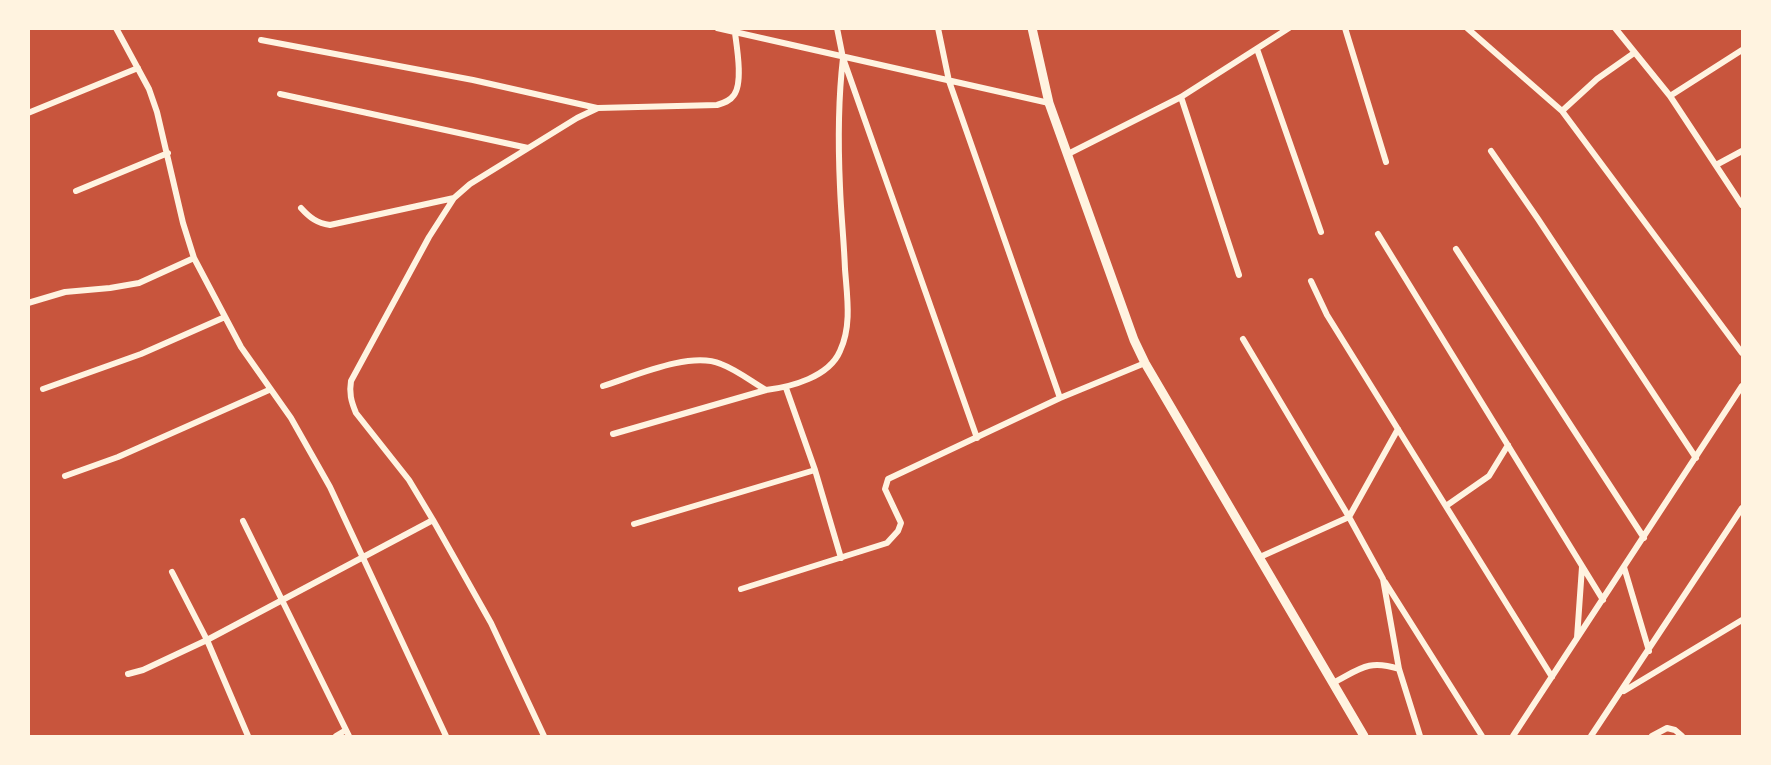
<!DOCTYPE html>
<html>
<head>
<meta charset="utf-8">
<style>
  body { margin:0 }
  #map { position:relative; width:1771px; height:765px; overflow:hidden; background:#c8553d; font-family:"Archivo Narrow",sans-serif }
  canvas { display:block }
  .frame { position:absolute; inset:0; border:30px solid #fff3e0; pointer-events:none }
</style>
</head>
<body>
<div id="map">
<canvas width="1771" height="765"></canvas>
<div class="frame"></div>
</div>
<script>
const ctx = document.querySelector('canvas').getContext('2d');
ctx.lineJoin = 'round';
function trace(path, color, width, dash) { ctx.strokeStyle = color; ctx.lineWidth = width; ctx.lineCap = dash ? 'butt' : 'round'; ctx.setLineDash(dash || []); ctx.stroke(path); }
trace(new Path2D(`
  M 116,28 L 149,89 L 157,112 L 183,223 L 194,258 L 241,347 L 291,418 L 330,487 L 446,736
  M 717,28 L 1049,103
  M 837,28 L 843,58 L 977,438
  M 938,28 L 949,81 L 1060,398
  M 1345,28 L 1386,162
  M 1467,28 L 1562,111 L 1742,353
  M 1615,28 L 1670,96 L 1742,205
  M 261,40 L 473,80 L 597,108
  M 1257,49 L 1321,232
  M 280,94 L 528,148
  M 1670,96 L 1742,50
  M 1181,97 L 1239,275
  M 1562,111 L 1597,79 L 1634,53
  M 28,113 L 138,68
  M 1491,151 L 1538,219 L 1696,458
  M 1068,154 L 1181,97 L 1289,28
  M 1716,165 L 1742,151
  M 76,191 L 168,153
  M 301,208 C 310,218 317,223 330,225 L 454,198
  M 1378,234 L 1603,600
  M 1456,249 L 1644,538
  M 1311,281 L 1327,315 L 1552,677
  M 28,303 L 65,292 L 110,288 L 139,283 L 194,258
  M 1243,339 L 1349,517 L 1383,579 L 1399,669 L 1420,736
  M 603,386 C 635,376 690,351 721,364 C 737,370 752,382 766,390
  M 786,388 L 815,470 L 841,558
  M 43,389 L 141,354 L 225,317
  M 613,434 L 766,390 C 791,387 829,377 840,351 C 852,326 847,296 845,269 C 844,242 841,214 840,187 C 838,144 838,101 843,58
  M 65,476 L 118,457 L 269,390
  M 1446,506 L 1489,476 L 1508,445
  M 243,521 L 349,736
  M 634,524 L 815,470
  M 1260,557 L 1349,517 L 1398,429
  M 1624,567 L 1649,651
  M 172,572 L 207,640 L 248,736
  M 1385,582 L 1482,736
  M 741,589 L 887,543 L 898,531 L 901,523 L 885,489 L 888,479 L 1060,398 L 1145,363
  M 1577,638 L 1582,567
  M 128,674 L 143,670 L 207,640 L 433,520
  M 1333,683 C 1360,669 1368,659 1399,669
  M 1624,691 L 1742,620
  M 336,736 L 346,730
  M 544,736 L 491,623 L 433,520 L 409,480 L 356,413 C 351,401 349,393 351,381 L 429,237 L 454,198 L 470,184 L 577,118 L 598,108 L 717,105 C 724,103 730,101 734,95 C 743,83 737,48 735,33
  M 1513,736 L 1742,386
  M 1591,736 L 1742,508
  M 1652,736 L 1667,728 L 1675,730 L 1682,736`), '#fff3e0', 6);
trace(new Path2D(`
  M 1032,28 L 1049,103 L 1134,340 L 1145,363 L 1364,736`), '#fff3e0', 9);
</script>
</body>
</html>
